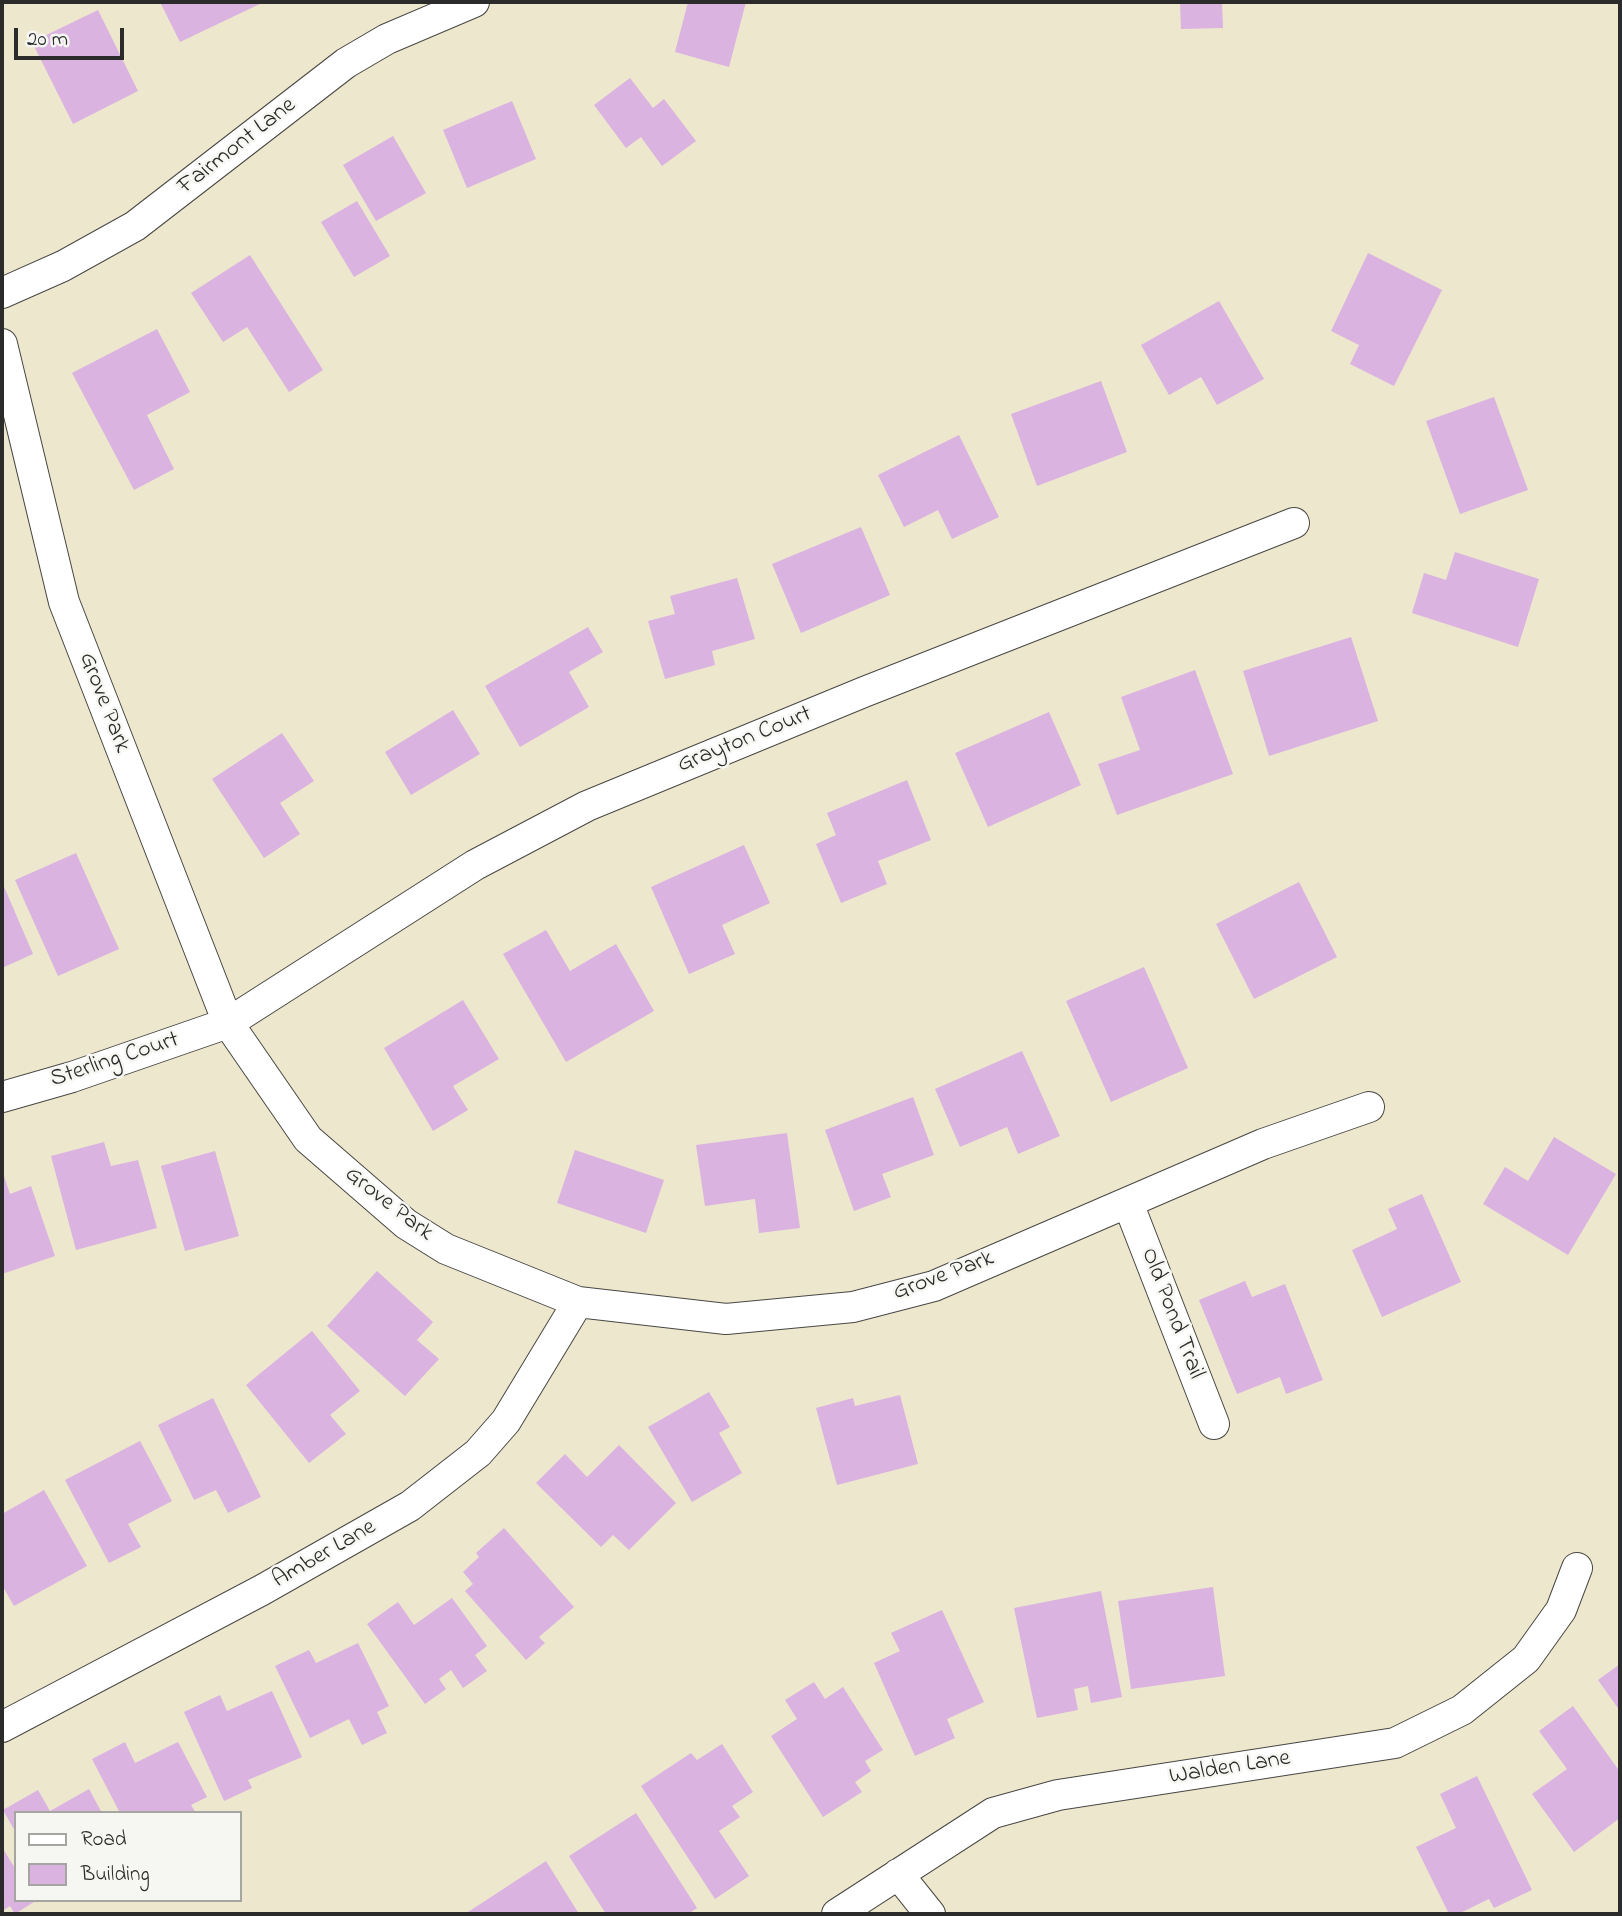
<!DOCTYPE html>
<html>
<head>
<meta charset="utf-8">
<style>
  body { margin:0 }
  #map { position:relative; width:1622px; height:1916px; overflow:hidden; background:#ede7ce; font-family:"Indie Flower",sans-serif }
  canvas { display:block }
  .frame { position:absolute; inset:0; border:4px solid #2b2b2b; pointer-events:none }
  .legend { position:absolute; left:14px; top:1811px; width:228px; height:91px; box-sizing:border-box; background:#f6f6f2; border:2px solid #a5a5a2; margin:0; padding:9px 12px; list-style:none; font-size:21px; color:#2b2b2b }
  .legend li { display:flex; align-items:center; gap:14px; height:35px }
  .legend b { width:35px; border:2px solid #a5a5a2 }
  .scale { position:absolute; left:14px; top:28px; width:110px; height:32px; box-sizing:border-box; border:4px solid #2b2b2b; border-top:0; padding-left:9px; font-size:21px; line-height:24px; white-space:nowrap; color:#2b2b2b; -webkit-text-stroke:5px #f6f6f2; paint-order:stroke }
</style>
</head>
<body>
<div id="map">
<canvas width="1622" height="1916"></canvas>
<div class="frame"></div>
<ul class="legend">
<li><b style="height:9px;background:#fff"></b>Road</li>
<li><b style="height:19px;background:#dab3e0"></b>Building</li>
</ul>
<div class="scale">20 m</div>
</div>
<script>
const ctx = document.querySelector('canvas').getContext('2d');
ctx.lineJoin = 'round';
function fill(path, color) { ctx.fillStyle = color; ctx.fill(path, 'evenodd'); }
function trace(path, color, width, dash) { ctx.strokeStyle = color; ctx.lineWidth = width; ctx.lineCap = dash ? 'butt' : 'round'; ctx.setLineDash(dash || []); ctx.stroke(path); }
function drawText(font, color, halo, rows, align = 'center') {
  ctx.font = font + ' "Indie Flower",sans-serif'; ctx.lineWidth = 5; ctx.setLineDash([]); ctx.textBaseline = 'middle'; ctx.strokeStyle = halo; ctx.fillStyle = color; for (const [text, x, y, turn = 0] of rows) {
    ctx.save(); ctx.translate(x, y); ctx.rotate((+turn || 0) * Math.PI / 180); ctx.textAlign = isNaN(turn) ? turn : align; if (halo) ctx.strokeText(text, 0, 0); ctx.fillText(text, 0, 0); ctx.restore();
  }
}
fill(new Path2D(`
  M 160,2 L 264,2 L 180,42 Z
  M 688,2 L 746,2 L 729,67 L 675,52 Z
  M 1180,2 L 1222,2 L 1223,28 L 1181,29 Z
  M 98,10 L 138,91 L 73,124 L 32,42 Z
  M 630,78 L 653,108 L 664,99 L 696,141 L 662,166 L 641,137 L 626,148 L 594,105 Z
  M 512,101 L 536,159 L 467,188 L 443,130 Z
  M 393,136 L 426,193 L 376,221 L 343,165 Z
  M 357,201 L 390,256 L 354,277 L 321,222 Z
  M 1368,253 L 1442,290 L 1394,386 L 1350,364 L 1359,345 L 1331,331 Z
  M 250,255 L 323,370 L 289,392 L 247,327 L 223,342 L 191,293 Z
  M 1219,301 L 1264,379 L 1217,405 L 1201,377 L 1169,395 L 1141,345 Z
  M 157,329 L 190,392 L 147,415 L 174,469 L 134,490 L 72,373 Z
  M 1101,381 L 1127,452 L 1037,486 L 1011,414 Z
  M 1494,397 L 1528,490 L 1460,514 L 1426,421 Z
  M 959,435 L 999,517 L 952,539 L 938,510 L 904,527 L 878,475 Z
  M 861,527 L 890,595 L 801,633 L 772,564 Z
  M 1455,552 L 1539,579 L 1518,647 L 1412,613 L 1424,573 L 1446,580 Z
  M 737,578 L 755,639 L 712,651 L 715,665 L 665,679 L 648,621 L 675,614 L 670,596 Z
  M 588,627 L 603,652 L 569,672 L 589,707 L 520,747 L 485,686 Z
  M 1351,637 L 1378,721 L 1269,756 L 1243,671 Z
  M 1195,670 L 1233,774 L 1117,815 L 1098,764 L 1140,750 L 1121,697 Z
  M 453,710 L 480,754 L 411,795 L 385,752 Z
  M 1049,712 L 1081,785 L 988,827 L 955,753 Z
  M 282,733 L 314,781 L 280,803 L 300,834 L 264,858 L 212,779 Z
  M 907,780 L 931,840 L 878,861 L 887,884 L 841,903 L 816,844 L 836,835 L 827,813 Z
  M 744,845 L 770,903 L 722,925 L 735,954 L 689,974 L 651,887 Z
  M 76,853 L 119,949 L 58,976 L 15,880 Z
  M 2,882 L 33,954 L 2,968 Z
  M 1299,882 L 1337,957 L 1254,999 L 1216,924 Z
  M 546,930 L 570,971 L 616,944 L 654,1011 L 566,1062 L 503,954 Z
  M 1144,967 L 1188,1068 L 1111,1102 L 1066,1001 Z
  M 463,1000 L 499,1059 L 453,1086 L 468,1110 L 433,1131 L 384,1048 Z
  M 1022,1051 L 1060,1136 L 1018,1154 L 1007,1127 L 960,1147 L 935,1089 Z
  M 913,1097 L 934,1155 L 882,1174 L 891,1197 L 854,1211 L 825,1130 Z
  M 787,1133 L 800,1228 L 759,1233 L 755,1199 L 705,1206 L 696,1145 Z
  M 1554,1137 L 1616,1174 L 1568,1255 L 1483,1204 L 1505,1167 L 1528,1181 Z
  M 104,1142 L 111,1166 L 138,1160 L 157,1228 L 76,1250 L 51,1156 Z
  M 575,1150 L 664,1180 L 646,1233 L 557,1203 Z
  M 215,1151 L 239,1236 L 185,1251 L 161,1166 Z
  M 2,1170 L 10,1194 L 31,1186 L 55,1256 L 2,1274 Z
  M 1422,1194 L 1461,1282 L 1382,1317 L 1352,1250 L 1397,1229 L 1388,1209 Z
  M 377,1271 L 433,1322 L 417,1340 L 439,1359 L 405,1396 L 327,1326 Z
  M 1245,1281 L 1252,1297 L 1285,1284 L 1323,1380 L 1286,1394 L 1280,1377 L 1237,1394 L 1199,1300 Z
  M 312,1331 L 360,1391 L 330,1415 L 346,1434 L 309,1463 L 246,1385 Z
  M 709,1392 L 730,1427 L 719,1433 L 742,1473 L 692,1502 L 648,1427 Z
  M 900,1395 L 918,1464 L 837,1485 L 816,1408 L 853,1398 L 855,1406 Z
  M 213,1398 L 261,1497 L 228,1513 L 216,1490 L 194,1500 L 158,1425 Z
  M 140,1441 L 172,1501 L 128,1524 L 141,1547 L 109,1563 L 65,1480 Z
  M 619,1445 L 676,1503 L 629,1550 L 613,1535 L 601,1547 L 536,1483 L 565,1454 L 587,1477 Z
  M 44,1490 L 87,1566 L 14,1606 L 2,1585 L 2,1514 Z
  M 504,1528 L 574,1607 L 539,1637 L 545,1643 L 526,1660 L 465,1591 L 473,1584 L 463,1572 L 479,1557 L 476,1553 Z
  M 1213,1587 L 1225,1676 L 1131,1689 L 1118,1601 Z
  M 1101,1591 L 1122,1697 L 1091,1703 L 1088,1686 L 1074,1689 L 1078,1710 L 1037,1718 L 1014,1608 Z
  M 452,1598 L 487,1646 L 475,1655 L 487,1671 L 463,1688 L 451,1670 L 439,1679 L 446,1689 L 425,1704 L 367,1624 L 398,1602 L 414,1625 Z
  M 942,1610 L 984,1702 L 947,1719 L 955,1738 L 915,1756 L 874,1663 L 900,1651 L 891,1633 Z
  M 358,1643 L 389,1706 L 377,1712 L 387,1733 L 362,1745 L 349,1719 L 310,1738 L 275,1666 L 309,1650 L 316,1663 Z
  M 1620,1664 L 1620,1711 L 1598,1680 Z
  M 814,1682 L 825,1699 L 843,1687 L 883,1750 L 865,1761 L 871,1771 L 855,1782 L 862,1792 L 823,1817 L 771,1736 L 797,1719 L 785,1700 Z
  M 272,1691 L 302,1757 L 248,1780 L 252,1788 L 224,1801 L 184,1712 L 220,1695 L 227,1711 Z
  M 1573,1706 L 1620,1772 L 1620,1818 L 1574,1852 L 1532,1794 L 1567,1769 L 1539,1731 Z
  M 125,1742 L 135,1763 L 178,1742 L 207,1797 L 191,1805 L 196,1813 L 120,1813 L 92,1759 Z
  M 722,1744 L 753,1792 L 732,1806 L 740,1817 L 719,1831 L 749,1876 L 715,1899 L 641,1786 L 691,1753 L 697,1760 Z
  M 1477,1776 L 1532,1890 L 1494,1908 L 1489,1899 L 1458,1914 L 1449,1914 L 1416,1847 L 1456,1828 L 1440,1794 Z
  M 89,1789 L 102,1813 L 16,1813 L 16,1833 L 3,1810 L 38,1790 L 50,1811 Z
  M 636,1813 L 697,1908 L 688,1914 L 606,1914 L 569,1856 Z
  M 2,1847 L 16,1870 L 16,1900 L 37,1900 L 15,1914 L 10,1906 L 2,1911 Z
  M 546,1861 L 579,1914 L 465,1914 Z`), '#dab3e0');
const minor = new Path2D(`
  M 2,293 L 63,266 L 135,226 L 346,63 L 387,39 L 474,2
  M 2,344 L 64,602 L 228,1023 L 308,1139 L 406,1224 L 446,1249 L 578,1302 L 726,1319 L 853,1307 L 934,1286 L 1263,1144 L 1369,1107
  M 2,1097 L 72,1077 L 228,1023 L 475,865 L 587,806 L 864,692 L 1294,523
  M 1128,1203 L 1214,1424
  M 2,1727 L 262,1590 L 410,1506 L 478,1453 L 506,1421 L 578,1302
  M 898,1874 L 930,1914
  M 837,1914 L 993,1813 L 1058,1795 L 1395,1743 L 1462,1710 L 1526,1659 L 1561,1610 L 1577,1568`);
trace(minor, '#484743', 32);
trace(minor, '#fff', 30);
drawText('24px', '#2b2b2b', '#f6f6f2', [
  ["Fairmont Lane",238,147,-38],
  ["Grove Park",103,703,69],
  ["Grayton Court",745,741,-22],
  ["Sterling Court",115,1061,-18],
  ["Grove Park",388,1205,38],
  ["Grove Park",944,1277,-20],
  ["Old Pond Trail",1171,1314,69],
  ["Amber Lane",325,1555,-30],
  ["Walden Lane",1230,1769,-9]
]);
</script>
</body>
</html>
